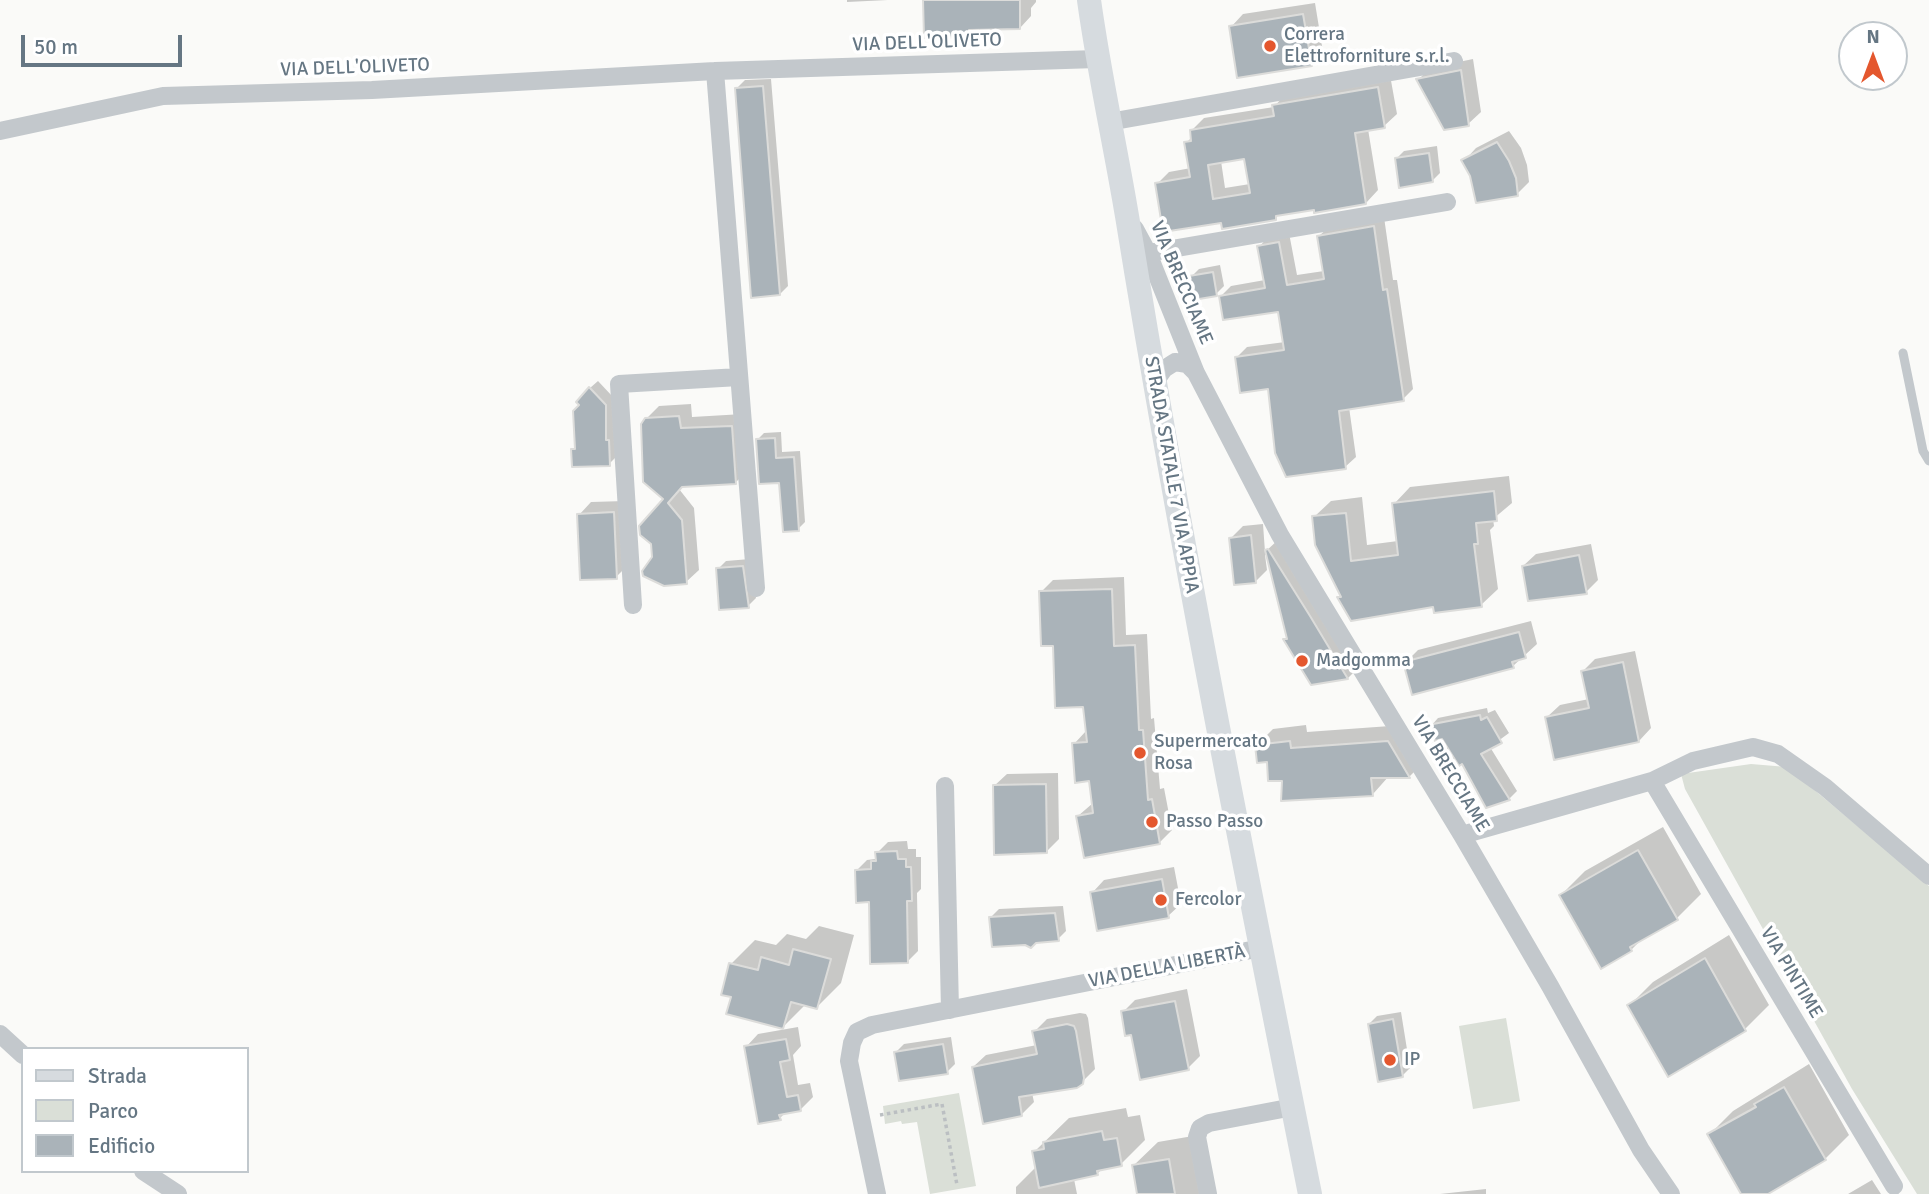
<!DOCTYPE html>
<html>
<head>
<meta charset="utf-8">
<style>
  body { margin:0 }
  #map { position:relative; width:1929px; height:1194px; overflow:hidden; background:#fafaf8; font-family:Signika,sans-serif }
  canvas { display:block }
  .legend { position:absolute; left:21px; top:1047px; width:228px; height:126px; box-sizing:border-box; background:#fff; border:2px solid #c1c8cd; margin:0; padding:9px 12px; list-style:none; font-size:21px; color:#657683 }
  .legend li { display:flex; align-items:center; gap:14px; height:35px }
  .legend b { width:35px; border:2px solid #c1c8cd }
  .north { position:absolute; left:1838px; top:21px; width:70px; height:70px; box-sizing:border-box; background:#fff; border:2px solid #c1c8cd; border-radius:50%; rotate:0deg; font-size:19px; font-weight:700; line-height:28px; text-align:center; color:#657683 }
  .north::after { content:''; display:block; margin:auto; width:24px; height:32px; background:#e4572e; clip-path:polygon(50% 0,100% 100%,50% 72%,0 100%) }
  .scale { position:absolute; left:21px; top:35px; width:161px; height:32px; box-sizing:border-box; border:4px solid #657683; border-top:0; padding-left:9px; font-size:21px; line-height:24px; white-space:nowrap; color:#657683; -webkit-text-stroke:5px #fff; paint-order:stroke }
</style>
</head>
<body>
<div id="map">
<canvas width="1929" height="1194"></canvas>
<ul class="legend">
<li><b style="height:9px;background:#d6dbdf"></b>Strada</li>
<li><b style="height:19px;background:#dadfd7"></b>Parco</li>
<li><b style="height:19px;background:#aab3b9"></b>Edificio</li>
</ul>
<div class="north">N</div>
<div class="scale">50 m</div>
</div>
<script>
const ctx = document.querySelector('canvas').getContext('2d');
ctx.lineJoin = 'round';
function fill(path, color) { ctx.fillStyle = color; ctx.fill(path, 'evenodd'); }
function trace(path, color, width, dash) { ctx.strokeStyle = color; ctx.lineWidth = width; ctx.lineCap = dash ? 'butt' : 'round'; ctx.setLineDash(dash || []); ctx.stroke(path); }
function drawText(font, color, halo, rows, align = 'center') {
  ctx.font = font + ' Signika,sans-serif'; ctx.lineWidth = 7; ctx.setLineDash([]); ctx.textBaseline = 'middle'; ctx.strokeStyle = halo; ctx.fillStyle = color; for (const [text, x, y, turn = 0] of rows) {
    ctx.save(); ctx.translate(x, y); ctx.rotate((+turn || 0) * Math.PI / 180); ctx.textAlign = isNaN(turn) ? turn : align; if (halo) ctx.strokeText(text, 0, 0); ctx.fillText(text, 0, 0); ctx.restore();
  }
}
fill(new Path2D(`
  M 1751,764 L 1787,767 L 1929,886 L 1929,1194 L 1917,1194 L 1852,1089 L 1685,789 L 1681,774 Z
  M 1506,1018 L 1520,1101 L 1473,1109 L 1459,1026 Z
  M 959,1093 L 976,1186 L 930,1194 L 917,1122 L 902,1124 L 901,1121 L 885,1124 L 883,1106 Z`), '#dadfd7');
fill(new Path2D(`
  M 847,0 L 888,0 L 847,2 Z
  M 925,0 L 1036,0 L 1036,2 L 1031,8 L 1031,16 L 1020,28 L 976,28 L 969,35 Z
  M 1315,3 L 1323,52 L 1311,64 L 1231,27 L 1243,14 Z
  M 1473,59 L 1481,112 L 1468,124 L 1418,80 L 1430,68 Z
  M 1390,75 L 1397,114 L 1384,126 L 1368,129 L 1378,190 L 1366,203 L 1280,213 L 1275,218 L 1223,221 L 1157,184 L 1169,172 L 1191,168 L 1186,143 L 1192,137 L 1191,131 L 1204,118 L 1274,107 L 1286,93 ZM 1245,157 L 1250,184 L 1225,188 L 1221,161 Z
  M 771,79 L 788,286 L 780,294 L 737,88 L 745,80 Z
  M 1509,131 L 1521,148 L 1527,165 L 1529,182 L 1517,194 L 1472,175 L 1464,161 L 1476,148 Z
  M 1437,146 L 1440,173 L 1432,181 L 1396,159 L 1404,151 Z
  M 1384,217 L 1393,280 L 1397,280 L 1413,389 L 1403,399 L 1349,407 L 1356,457 L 1345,467 L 1269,387 L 1237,357 L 1247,347 L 1285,342 L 1279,310 L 1221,296 L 1231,286 L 1265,280 L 1259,247 L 1269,236 L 1289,233 L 1297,275 L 1324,271 L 1319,236 L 1330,226 Z
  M 1220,265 L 1224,286 L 1216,294 L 1191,277 L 1199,269 Z
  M 598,381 L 613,397 L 617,456 L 609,464 L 573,450 L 576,447 L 590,388 Z
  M 691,404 L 692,417 L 743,414 L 748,470 L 736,482 L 683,485 L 679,489 L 694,508 L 699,570 L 686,582 L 646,419 L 659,406 Z
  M 781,432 L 782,452 L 800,451 L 805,522 L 798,529 L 781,481 L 757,440 L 764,433 Z
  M 1509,476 L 1512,503 L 1493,519 L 1494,526 L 1490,530 L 1498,589 L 1481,605 L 1434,605 L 1339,598 L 1342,595 L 1314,517 L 1331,501 L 1362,497 L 1367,545 L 1398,541 L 1394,504 L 1410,487 Z
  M 625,501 L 628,565 L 616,577 L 579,515 L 591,502 Z
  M 1263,524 L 1265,552 L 1279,539 L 1360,666 L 1348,678 L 1312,684 L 1285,639 L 1288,636 L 1267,554 L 1265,555 L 1267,570 L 1255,582 L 1231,538 L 1243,526 Z
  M 1591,544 L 1598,580 L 1586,592 L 1523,566 L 1536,554 Z
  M 750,559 L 756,598 L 748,606 L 718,569 L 726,561 Z
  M 1124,577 L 1126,635 L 1147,634 L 1151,719 L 1154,718 L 1160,789 L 1164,788 L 1172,830 L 1160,842 L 1078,816 L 1093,803 L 1091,779 L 1074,744 L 1086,731 L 1085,705 L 1054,644 L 1041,592 L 1053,580 Z
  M 1531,621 L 1537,644 L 1513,666 L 1405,663 L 1418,650 Z
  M 1635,651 L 1651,728 L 1639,741 L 1547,717 L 1560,705 L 1589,699 L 1583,671 L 1595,659 Z
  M 1487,708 L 1488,713 L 1495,710 L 1509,733 L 1490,747 L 1517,791 L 1509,799 L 1463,762 L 1431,726 L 1438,718 Z
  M 1306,725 L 1307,732 L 1404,725 L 1426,760 L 1410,776 L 1389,776 L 1373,794 L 1284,779 L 1257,745 L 1273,729 Z
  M 1058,773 L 1059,839 L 1046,852 L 994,786 L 1007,774 Z
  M 1663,827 L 1701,894 L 1677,918 L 1645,936 L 1631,950 L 1561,895 L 1585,871 Z
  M 907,841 L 908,849 L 916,849 L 916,857 L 921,857 L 921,889 L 917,893 L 918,951 L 908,961 L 871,901 L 857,870 L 867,860 L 875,859 L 877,853 L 888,842 Z
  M 1174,867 L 1181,904 L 1168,916 L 1092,893 L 1104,880 Z
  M 1063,906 L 1066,931 L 1058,939 L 991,917 L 999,909 Z
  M 819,926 L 854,935 L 841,983 L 817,1007 L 806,1004 L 783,1027 L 733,996 L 731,964 L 755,940 L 776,945 L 787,934 L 806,939 Z
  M 1729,935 L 1769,1005 L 1745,1029 L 1629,1006 L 1653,982 Z
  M 1187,989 L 1200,1056 L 1188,1068 L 1132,1033 L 1123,1012 L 1135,1000 Z
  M 1401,1012 L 1410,1068 L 1402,1076 L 1369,1024 L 1377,1016 Z
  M 1080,1013 L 1086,1014 L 1088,1018 L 1095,1069 L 1082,1082 L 1032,1093 L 1034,1102 L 1022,1114 L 973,1067 L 986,1055 L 1037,1045 L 1034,1032 L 1047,1019 Z
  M 798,1027 L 801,1046 L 793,1055 L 798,1085 L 810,1083 L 813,1097 L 801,1109 L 786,1112 L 780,1118 L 746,1047 L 758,1034 Z
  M 951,1037 L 955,1064 L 947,1072 L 896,1052 L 904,1044 Z
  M 1809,1064 L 1849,1135 L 1825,1159 L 1764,1194 L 1743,1194 L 1709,1135 L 1733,1111 Z
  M 1126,1108 L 1128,1117 L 1140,1115 L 1145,1140 L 1121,1164 L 1103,1168 L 1097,1174 L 1074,1179 L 1077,1194 L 1016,1194 L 1016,1187 L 1037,1166 L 1034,1152 L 1069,1118 Z
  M 1193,1136 L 1207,1194 L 1138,1194 L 1133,1166 L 1158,1142 Z
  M 1872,1180 L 1881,1194 L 1848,1194 Z
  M 1486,1189 L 1486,1194 L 1440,1194 Z`), '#0003');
const building = new Path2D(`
  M 923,0 L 1020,0 L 1020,29 L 969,30 L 969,37 L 924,38 Z
  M 1303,14 L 1312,66 L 1237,78 L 1229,26 Z
  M 1461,70 L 1469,126 L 1444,130 L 1416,79 Z
  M 763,86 L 780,295 L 751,298 L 735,88 Z
  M 1378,87 L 1385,128 L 1355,133 L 1366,204 L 1314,213 L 1314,210 L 1276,216 L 1276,220 L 1222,229 L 1221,223 L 1163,232 L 1155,183 L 1190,177 L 1184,142 L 1191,141 L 1190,130 L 1274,116 L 1272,105 ZM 1244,159 L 1250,193 L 1213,199 L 1208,165 Z
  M 1497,142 L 1509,161 L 1516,178 L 1518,196 L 1476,203 L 1470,176 L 1461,160 Z
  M 1429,153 L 1433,182 L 1399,188 L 1395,158 Z
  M 1374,226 L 1383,290 L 1387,289 L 1404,401 L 1339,411 L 1346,469 L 1286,477 L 1275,453 L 1268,389 L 1240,393 L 1235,357 L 1284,350 L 1278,312 L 1223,320 L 1219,296 L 1265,288 L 1257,246 L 1279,242 L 1287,285 L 1324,279 L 1317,236 Z
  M 1213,272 L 1217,296 L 1193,300 L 1189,276 Z
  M 589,387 L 606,405 L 606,440 L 609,440 L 610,466 L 572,467 L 571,449 L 575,449 L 573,411 L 579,405 L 576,402 Z
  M 679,416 L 681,428 L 732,426 L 736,484 L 682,487 L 668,503 L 682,520 L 687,584 L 664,586 L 643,576 L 642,571 L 652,557 L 651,544 L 640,535 L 639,526 L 663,499 L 643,482 L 641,424 L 645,418 Z
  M 775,438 L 776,458 L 794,457 L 799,531 L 783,532 L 779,483 L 759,484 L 756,439 Z
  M 1494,491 L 1497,521 L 1476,523 L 1478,544 L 1474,544 L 1482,607 L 1434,613 L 1433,607 L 1351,621 L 1337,597 L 1341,597 L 1315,545 L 1312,516 L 1346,513 L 1351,561 L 1398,555 L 1392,503 Z
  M 614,512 L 617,579 L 580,580 L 577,514 Z
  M 1251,535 L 1256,583 L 1234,585 L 1229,538 Z
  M 1268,549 L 1310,616 L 1348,679 L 1311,685 L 1283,639 L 1287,639 L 1265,550 Z
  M 1579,555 L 1587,594 L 1528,601 L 1522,566 Z
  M 743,566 L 749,608 L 719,610 L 716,568 Z
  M 1112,589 L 1114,646 L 1135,645 L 1139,730 L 1143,730 L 1148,800 L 1152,799 L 1160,844 L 1084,858 L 1076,816 L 1093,813 L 1089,781 L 1075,783 L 1072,743 L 1087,742 L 1083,707 L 1055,708 L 1053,646 L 1041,646 L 1039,591 Z
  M 1519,632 L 1526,658 L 1512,662 L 1514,668 L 1412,695 L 1403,662 Z
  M 1623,662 L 1639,742 L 1554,760 L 1545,717 L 1589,708 L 1581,671 Z
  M 1480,715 L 1481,720 L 1487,717 L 1502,743 L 1481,754 L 1510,800 L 1486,808 L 1462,764 L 1459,766 L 1442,739 L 1435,741 L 1428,725 Z
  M 1290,741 L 1291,748 L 1388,741 L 1410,778 L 1371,778 L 1373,796 L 1281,801 L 1282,781 L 1268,781 L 1267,762 L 1257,763 L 1255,745 Z
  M 1046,784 L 1047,853 L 994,855 L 993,785 Z
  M 1638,850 L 1678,920 L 1630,947 L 1632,951 L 1601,969 L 1559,895 Z
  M 897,851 L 898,859 L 906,859 L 906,867 L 911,867 L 912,901 L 907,901 L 908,963 L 870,964 L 869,902 L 856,903 L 855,870 L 871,869 L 871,861 L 876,861 L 875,852 Z
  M 1162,879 L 1169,918 L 1097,931 L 1090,892 Z
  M 1055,913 L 1059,941 L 1036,943 L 1031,948 L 1025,945 L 992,947 L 989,917 Z
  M 793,949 L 831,959 L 817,1009 L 791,1002 L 783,1029 L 726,1014 L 731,997 L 721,995 L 729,963 L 758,970 L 761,957 L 789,965 Z
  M 1705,958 L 1746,1031 L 1668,1077 L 1627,1005 Z
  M 1175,1001 L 1189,1070 L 1140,1080 L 1131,1035 L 1125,1036 L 1121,1011 Z
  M 1393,1019 L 1403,1077 L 1378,1082 L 1368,1024 Z
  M 1067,1024 L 1074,1026 L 1076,1031 L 1084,1078 L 1083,1084 L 1077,1088 L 1019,1097 L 1022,1116 L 983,1124 L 972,1067 L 1037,1054 L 1032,1031 Z
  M 786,1039 L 790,1060 L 780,1062 L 787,1097 L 798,1095 L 801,1111 L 779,1115 L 781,1120 L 758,1124 L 744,1046 Z
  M 943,1044 L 948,1074 L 899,1081 L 894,1052 Z
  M 1784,1087 L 1826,1160 L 1768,1194 L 1741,1194 L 1707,1134 L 1756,1107 L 1754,1104 Z
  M 1102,1131 L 1104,1140 L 1117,1138 L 1122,1166 L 1097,1171 L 1098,1175 L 1039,1188 L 1032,1151 L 1044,1149 L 1043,1142 Z
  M 1169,1159 L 1175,1194 L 1137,1194 L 1132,1165 Z`);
fill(building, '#aab3b9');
trace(building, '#dcdcda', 2);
trace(new Path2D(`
  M 880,1115 L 942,1104 L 957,1185`), '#bbbfc2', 3.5, [3.5, 3.5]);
trace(new Path2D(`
  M 1903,353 L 1923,451 L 1929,461`), '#c3c8cc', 9);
trace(new Path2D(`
  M 715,71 L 756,588
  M 1109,122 L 1454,61
  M 0,131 L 163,96 L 372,90 L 715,71 L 1097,59
  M 1135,229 L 1148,253 L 1196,373 L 1280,535 L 1462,835 L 1550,986 L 1641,1150 L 1671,1194
  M 1148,253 L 1447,202
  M 1154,383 L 1164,369 L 1175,362 L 1187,364 L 1196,373
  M 633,605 L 619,384 L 739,377
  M 1652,781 L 1693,761 L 1753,747 L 1778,754 L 1825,787 L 1929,876
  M 945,786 L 950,1010
  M 1462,835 L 1652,781 L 1894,1186
  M 0,1034 L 23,1055
  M 143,1171 L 178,1194
  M 877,1194 L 849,1061 L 852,1043 L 857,1032 L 872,1025 L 1261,948
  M 1208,1194 L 1197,1137 L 1200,1128 L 1209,1123 L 1293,1107`), '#c3c8cc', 18);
trace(new Path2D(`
  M 1089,0 C 1099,73 1115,144 1127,216 C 1180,544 1245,869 1310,1194`), '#d6dbdf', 24);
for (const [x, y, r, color] of [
  [1270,46,7,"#e4572e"],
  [1302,661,7,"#e4572e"],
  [1140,753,7,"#e4572e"],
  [1152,822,7,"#e4572e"],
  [1161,900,7,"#e4572e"],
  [1390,1060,7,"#e4572e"]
]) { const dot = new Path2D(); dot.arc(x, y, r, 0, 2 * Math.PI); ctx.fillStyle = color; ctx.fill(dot); trace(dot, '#fff', 2.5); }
drawText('19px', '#657683', '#fff', [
  ["Correra",1284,35],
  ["Elettroforniture s.r.l.",1284,57],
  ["Madgomma",1316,661],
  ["Supermercato",1154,742],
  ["Rosa",1154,764],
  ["Passo Passo",1166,822],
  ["Fercolor",1175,900],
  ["IP",1404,1060]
], 'left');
drawText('19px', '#657683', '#fff', [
  ["VIA DELL'OLIVETO",927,43,-2],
  ["VIA DELL'OLIVETO",355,68,-2],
  ["VIA BRECCIAME",1181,283,67],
  ["STRADA STATALE 7 VIA APPIA",1171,475,80],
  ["VIA BRECCIAME",1450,774,59],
  ["VIA DELLA LIBERTÀ",1167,967,-11],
  ["VIA PINTIME",1791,973,59]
]);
</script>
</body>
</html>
